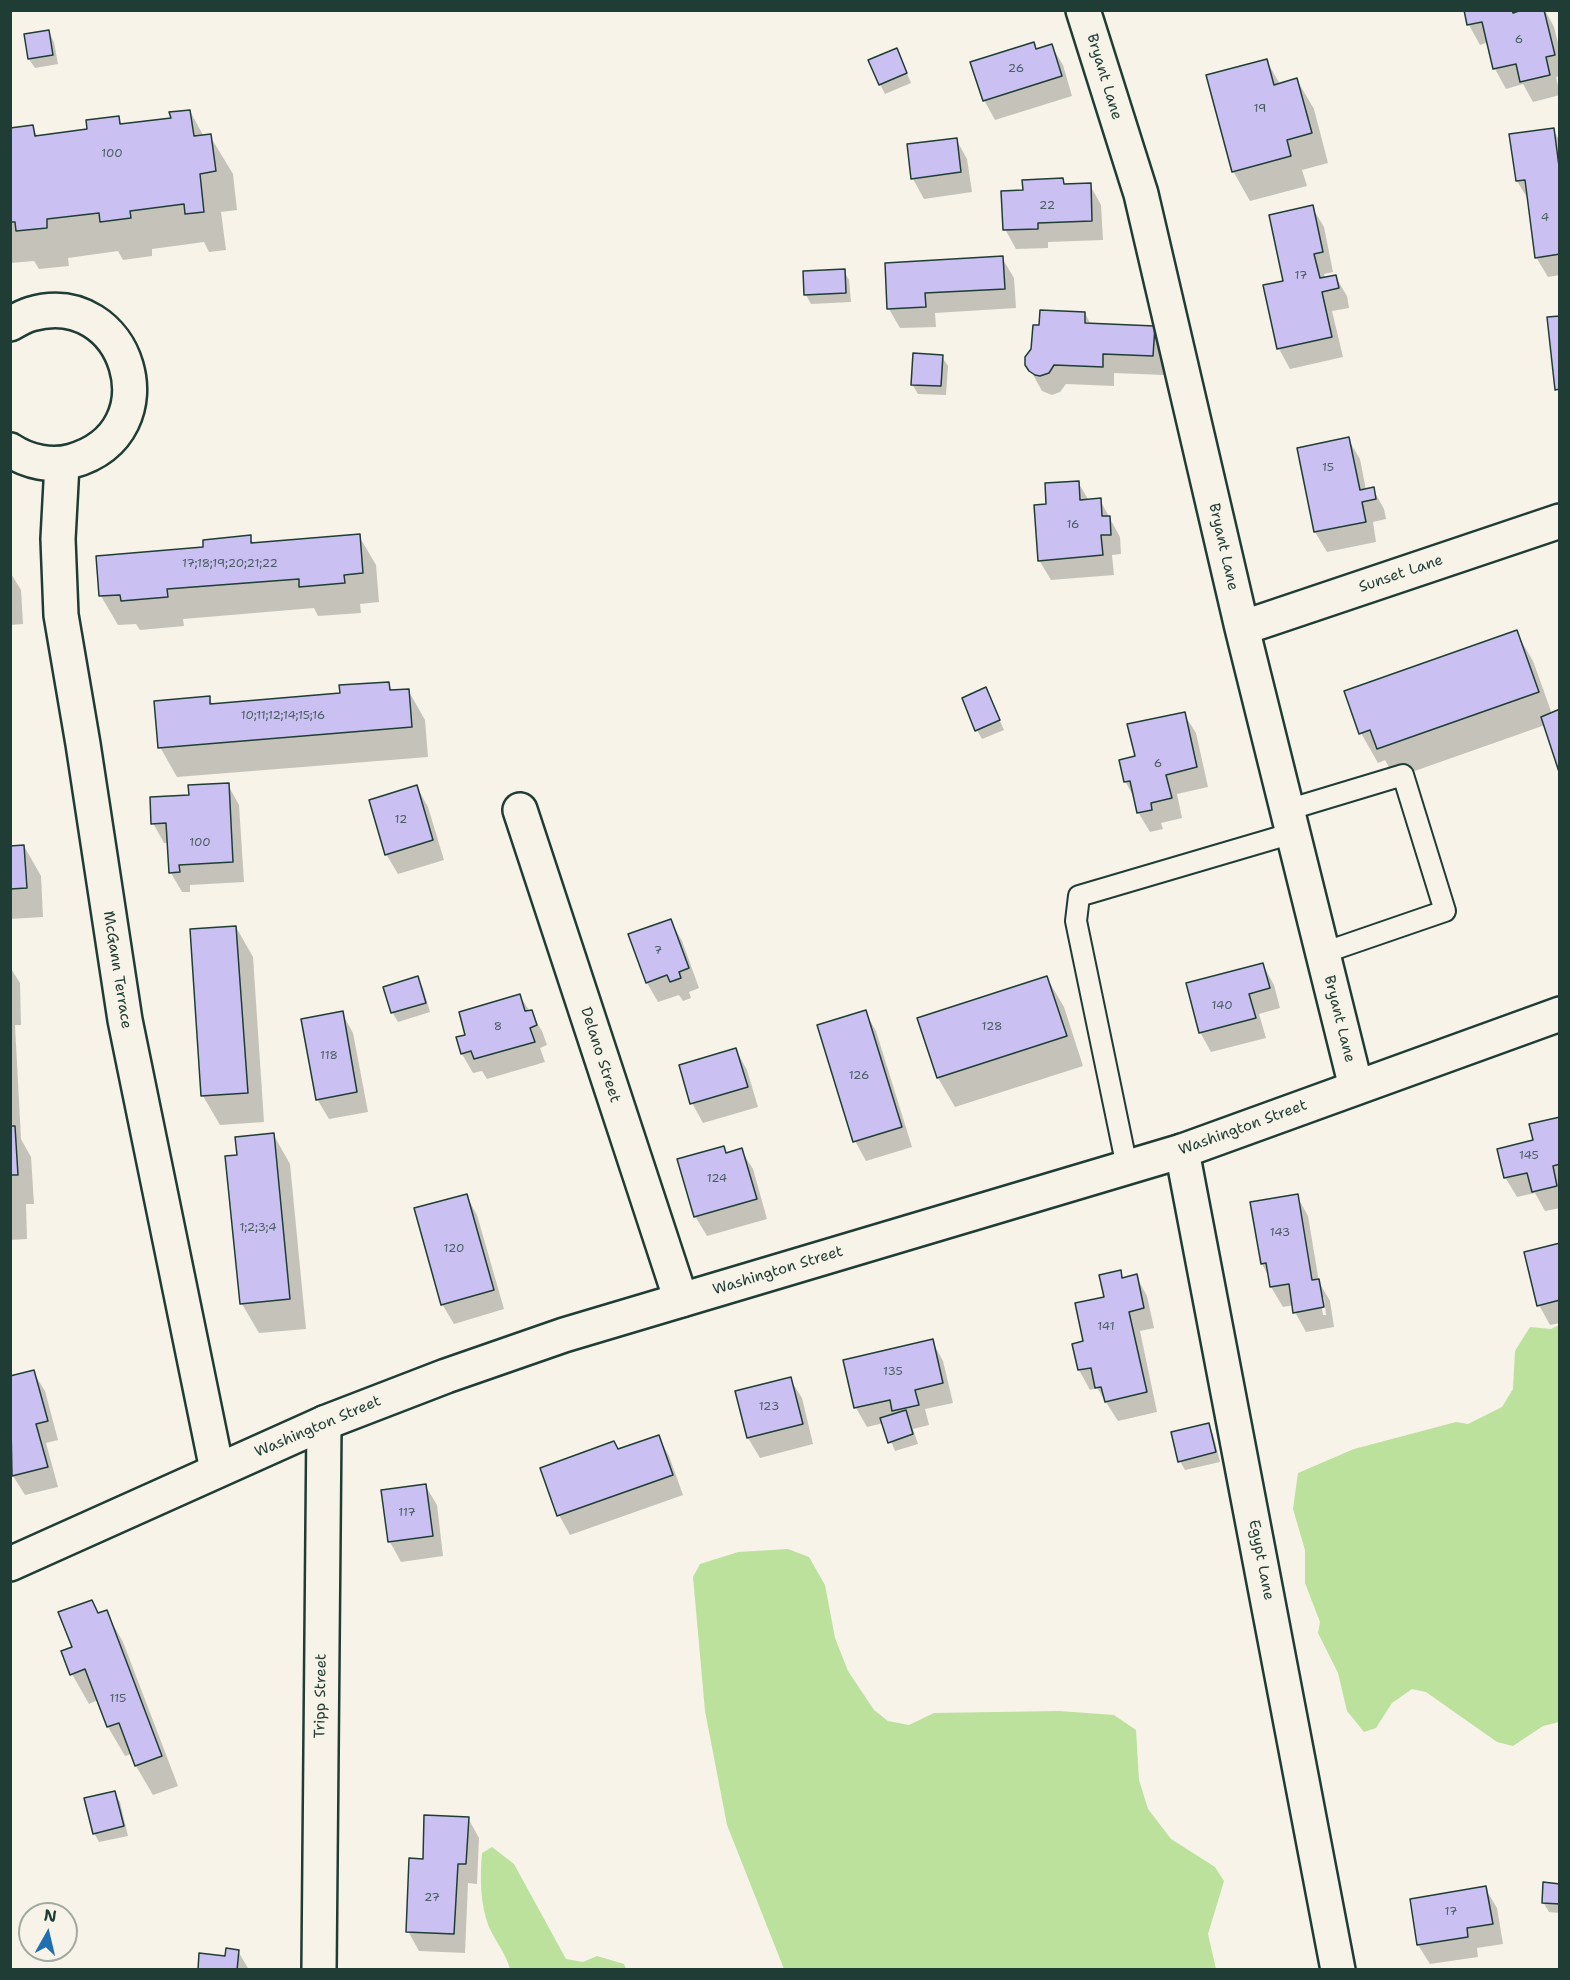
<!DOCTYPE html>
<html>
<head>
<meta charset="utf-8">
<style>
  body { margin:0 }
  #map { position:relative; width:1570px; height:1980px; overflow:hidden; background:#f7f3e8; font-family:"Shantell Sans",sans-serif }
  canvas { display:block }
  .frame { position:absolute; inset:0; border:12px solid #1f3d34; pointer-events:none }
  .north { position:absolute; left:18px; top:1902px; width:60px; height:60px; box-sizing:border-box; background:#f7f3e8; border:2px solid #a1aaa0; border-radius:50%; rotate:8deg; font-size:16px; font-weight:700; line-height:24px; text-align:center; color:#1f3d34 }
  .north::after { content:''; display:block; margin:auto; width:21px; height:27px; background:#1f6fb2; clip-path:polygon(50% 0,100% 100%,50% 72%,0 100%) }
</style>
</head>
<body>
<div id="map">
<canvas width="1570" height="1980"></canvas>
<div class="frame"></div>
<div class="north">N</div>
</div>
<script>
const ctx = document.querySelector('canvas').getContext('2d');
ctx.lineJoin = 'round';
function fill(path, color) { ctx.fillStyle = color; ctx.fill(path, 'evenodd'); }
function trace(path, color, width, dash) { ctx.strokeStyle = color; ctx.lineWidth = width; ctx.lineCap = dash ? 'butt' : 'round'; ctx.setLineDash(dash || []); ctx.stroke(path); }
function drawText(font, color, halo, rows, align = 'center') {
  ctx.font = font + ' "Shantell Sans",sans-serif'; ctx.lineWidth = 4.5; ctx.setLineDash([]); ctx.textBaseline = 'middle'; ctx.strokeStyle = halo; ctx.fillStyle = color; for (const [text, x, y, turn = 0] of rows) {
    ctx.save(); ctx.translate(x, y); ctx.rotate((+turn || 0) * Math.PI / 180); ctx.textAlign = isNaN(turn) ? turn : align; if (halo) ctx.strokeText(text, 0, 0); ctx.fillText(text, 0, 0); ctx.restore();
  }
}
fill(new Path2D(`
  M 1559,1325 L 1559,1722 L 1543,1726 L 1513,1746 L 1497,1742 L 1426,1692 L 1412,1689 L 1392,1703 L 1376,1728 L 1364,1732 L 1347,1711 L 1338,1673 L 1318,1633 L 1320,1622 L 1305,1583 L 1305,1550 L 1293,1509 L 1298,1473 L 1354,1449 L 1456,1422 L 1468,1424 L 1502,1407 L 1513,1389 L 1515,1351 L 1530,1327 L 1551,1329 Z
  M 788,1549 L 809,1557 L 825,1585 L 835,1638 L 848,1671 L 874,1710 L 888,1721 L 909,1725 L 934,1713 L 1059,1711 L 1114,1715 L 1136,1730 L 1139,1780 L 1148,1809 L 1171,1839 L 1215,1867 L 1224,1881 L 1208,1934 L 1216,1969 L 784,1969 L 727,1825 L 705,1711 L 693,1577 L 700,1564 L 738,1552 Z
  M 492,1847 L 514,1864 L 566,1959 L 583,1962 L 597,1956 L 624,1964 L 626,1969 L 510,1969 C 506,1954 496,1942 489,1927 C 480,1904 480,1878 482,1853 Z`), '#bbe19d');
fill(new Path2D(`
  M 1465,10 L 1518,10 L 1518,13 L 1528,10 L 1545,10 L 1554,27 L 1560,51 L 1560,76 L 1556,77 L 1560,95 L 1533,102 L 1523,84 L 1506,89 L 1495,69 L 1489,42 L 1480,45 L 1469,25 Z
  M 49,32 L 54,42 L 58,64 L 35,68 L 29,59 Z
  M 1051,45 L 1063,65 L 1072,96 L 995,120 L 984,100 Z
  M 901,59 L 911,83 L 885,94 L 880,84 Z
  M 1266,60 L 1280,84 L 1297,80 L 1314,109 L 1328,163 L 1302,170 L 1307,186 L 1250,201 L 1233,171 Z
  M 190,111 L 204,137 L 210,136 L 233,174 L 237,210 L 221,212 L 226,250 L 209,252 L 204,242 L 152,249 L 152,256 L 123,260 L 118,251 L 68,258 L 69,266 L 39,269 L 34,261 L 10,263 L 10,129 L 32,127 L 38,137 L 89,131 L 118,118 L 123,125 L 172,119 Z
  M 1553,130 L 1560,141 L 1560,275 L 1548,277 L 1536,257 L 1529,201 L 1517,181 Z
  M 956,139 L 967,159 L 972,192 L 924,199 L 913,179 L 908,146 Z
  M 1062,180 L 1066,186 L 1090,185 L 1101,205 L 1103,240 L 1048,242 L 1048,248 L 1016,249 L 1005,229 L 1025,191 Z
  M 1312,207 L 1324,227 L 1333,272 L 1324,274 L 1325,278 L 1335,276 L 1347,296 L 1349,308 L 1332,311 L 1343,357 L 1290,369 L 1279,349 L 1265,286 L 1285,282 Z
  M 1002,258 L 1014,278 L 1016,308 L 935,313 L 936,327 L 900,328 L 889,309 Z
  M 844,271 L 849,280 L 851,302 L 811,304 L 806,295 Z
  M 1085,313 L 1091,325 L 1154,328 L 1166,348 L 1164,375 L 1114,373 L 1114,386 L 1066,384 L 1060,392 L 1052,395 L 1042,391 L 1027,364 Z
  M 942,357 L 948,366 L 946,395 L 918,394 L 912,384 Z
  M 1348,439 L 1360,459 L 1366,490 L 1373,489 L 1384,509 L 1386,519 L 1373,522 L 1376,542 L 1327,552 L 1315,532 L 1299,449 Z
  M 1078,482 L 1089,501 L 1100,500 L 1120,537 L 1121,554 L 1112,555 L 1114,575 L 1051,580 L 1039,560 L 1048,505 Z
  M 359,536 L 376,565 L 379,602 L 360,604 L 361,613 L 318,616 L 314,608 L 183,619 L 184,626 L 140,630 L 136,624 L 118,625 L 101,596 L 205,548 L 250,537 L 254,544 Z
  M 10,572 L 21,590 L 23,624 L 10,625 Z
  M 1516,632 L 1533,661 L 1552,714 L 1545,725 L 1395,778 L 1385,760 L 1378,763 L 1361,733 Z
  M 388,683 L 393,692 L 408,690 L 425,720 L 428,757 L 177,777 L 160,747 L 209,698 L 213,705 L 341,695 Z
  M 986,689 L 1004,730 L 982,739 L 977,730 Z
  M 1184,714 L 1196,733 L 1208,787 L 1177,794 L 1182,818 L 1161,823 L 1163,829 L 1150,832 L 1138,812 L 1135,799 L 1125,781 Z
  M 228,785 L 239,805 L 244,882 L 190,885 L 190,892 L 182,892 L 171,873 L 169,843 L 164,843 L 153,823 L 191,796 Z
  M 417,787 L 428,807 L 444,860 L 398,874 L 386,854 Z
  M 24,846 L 41,876 L 43,917 L 10,919 L 10,847 Z
  M 671,921 L 682,941 L 699,988 L 689,992 L 691,998 L 683,1001 L 679,995 L 658,1002 L 647,983 L 630,935 Z
  M 236,927 L 253,957 L 264,1122 L 220,1125 L 203,1096 Z
  M 1263,965 L 1274,985 L 1280,1008 L 1259,1014 L 1266,1038 L 1211,1052 L 1200,1032 Z
  M 10,967 L 20,983 L 21,1025 L 15,1025 L 21,1139 L 31,1157 L 34,1204 L 26,1204 L 27,1239 L 10,1240 Z
  M 417,978 L 423,988 L 430,1012 L 398,1022 L 392,1012 Z
  M 1047,978 L 1064,1007 L 1083,1066 L 955,1107 L 938,1078 L 919,1019 Z
  M 520,996 L 542,1031 L 547,1045 L 540,1048 L 545,1062 L 487,1079 L 482,1071 L 473,1073 L 462,1054 L 467,1036 Z
  M 865,1012 L 876,1031 L 912,1147 L 866,1161 L 855,1141 Z
  M 342,1013 L 353,1033 L 368,1112 L 329,1119 L 317,1099 Z
  M 736,1050 L 747,1070 L 758,1107 L 703,1123 L 692,1103 Z
  M 1560,1119 L 1560,1208 L 1545,1211 L 1535,1193 L 1517,1197 L 1505,1177 L 1535,1142 Z
  M 273,1134 L 290,1164 L 306,1329 L 259,1333 L 242,1304 L 238,1157 Z
  M 723,1148 L 727,1154 L 741,1150 L 753,1169 L 767,1219 L 707,1236 L 695,1216 Z
  M 466,1195 L 477,1215 L 504,1309 L 454,1324 L 442,1304 Z
  M 1297,1196 L 1308,1216 L 1319,1282 L 1330,1301 L 1334,1327 L 1306,1332 L 1295,1312 L 1294,1305 L 1283,1307 L 1271,1287 L 1269,1277 L 1262,1264 ZM 1320,1294 L 1324,1298 L 1326,1315 L 1323,1315 Z
  M 1560,1244 L 1560,1323 L 1550,1325 L 1539,1305 Z
  M 1120,1272 L 1124,1279 L 1136,1276 L 1147,1296 L 1154,1328 L 1140,1331 L 1157,1412 L 1118,1421 L 1097,1388 L 1090,1390 L 1079,1370 L 1085,1343 Z
  M 932,1341 L 943,1361 L 953,1403 L 925,1409 L 929,1425 L 913,1429 L 918,1444 L 895,1451 L 884,1423 L 867,1427 L 856,1408 Z
  M 33,1372 L 45,1391 L 58,1440 L 46,1443 L 58,1487 L 25,1495 L 13,1476 L 10,1466 L 10,1434 L 14,1433 L 10,1418 L 10,1378 Z
  M 790,1379 L 802,1398 L 813,1444 L 760,1458 L 748,1438 L 736,1392 Z
  M 1208,1425 L 1213,1434 L 1220,1462 L 1185,1470 L 1180,1461 Z
  M 658,1437 L 669,1456 L 683,1495 L 570,1535 L 559,1515 Z
  M 425,1485 L 437,1505 L 443,1556 L 401,1562 L 390,1542 Z
  M 92,1601 L 99,1615 L 106,1612 L 123,1642 L 178,1786 L 153,1795 L 136,1766 L 132,1754 L 125,1756 L 108,1727 L 98,1700 L 89,1704 L 72,1674 Z
  M 114,1793 L 120,1802 L 128,1836 L 99,1842 L 94,1833 Z
  M 468,1818 L 479,1838 L 477,1884 L 468,1883 L 465,1953 L 419,1951 L 408,1931 L 424,1860 Z
  M 1560,1885 L 1560,1913 L 1549,1912 L 1543,1902 Z
  M 1485,1888 L 1497,1908 L 1503,1944 L 1477,1948 L 1478,1957 L 1430,1964 L 1418,1945 Z
  M 238,1951 L 249,1970 L 199,1970 L 227,1957 Z`), '#0003');
const building = new Path2D(`
  M 1464,10 L 1512,10 L 1513,13 L 1522,10 L 1544,10 L 1555,55 L 1546,57 L 1550,75 L 1520,82 L 1516,64 L 1493,69 L 1482,22 L 1467,25 Z
  M 49,30 L 53,55 L 28,59 L 24,34 Z
  M 1034,42 L 1036,49 L 1052,44 L 1062,76 L 983,101 L 970,62 Z
  M 897,48 L 907,73 L 879,85 L 868,60 Z
  M 1267,59 L 1274,85 L 1297,78 L 1312,133 L 1287,140 L 1291,156 L 1232,172 L 1206,75 Z
  M 190,110 L 194,136 L 211,134 L 216,171 L 200,174 L 204,212 L 185,214 L 184,204 L 130,211 L 131,218 L 100,222 L 99,213 L 47,219 L 47,228 L 16,231 L 15,222 L 10,222 L 10,128 L 33,125 L 35,136 L 87,129 L 86,120 L 119,116 L 120,124 L 171,118 L 169,112 Z
  M 1554,128 L 1560,174 L 1560,254 L 1535,258 L 1525,180 L 1516,181 L 1509,134 Z
  M 957,138 L 961,172 L 911,179 L 907,144 Z
  M 1063,178 L 1064,184 L 1091,183 L 1092,221 L 1038,223 L 1038,229 L 1003,230 L 1001,191 L 1023,190 L 1022,180 Z
  M 1313,205 L 1323,252 L 1314,254 L 1320,278 L 1336,275 L 1339,288 L 1322,292 L 1332,337 L 1277,349 L 1263,285 L 1283,281 L 1269,215 Z
  M 1003,256 L 1005,289 L 925,293 L 926,307 L 887,309 L 885,263 Z
  M 845,269 L 846,293 L 804,295 L 803,271 Z
  M 1040,310 L 1085,312 L 1085,323 L 1155,326 L 1153,356 L 1103,354 L 1103,367 L 1054,365 L 1049,373 L 1040,376 L 1035,375 L 1029,371 L 1025,365 L 1025,357 L 1031,349 L 1033,325 L 1039,325 Z
  M 1560,316 L 1560,389 L 1555,390 L 1547,317 Z
  M 913,353 L 943,355 L 941,386 L 911,385 Z
  M 1349,437 L 1360,490 L 1374,487 L 1376,499 L 1362,502 L 1366,522 L 1314,532 L 1297,448 Z
  M 1079,481 L 1080,500 L 1101,498 L 1102,516 L 1110,516 L 1111,535 L 1101,535 L 1103,555 L 1038,561 L 1034,505 L 1046,504 L 1045,483 Z
  M 360,534 L 363,573 L 344,575 L 345,583 L 299,587 L 299,579 L 167,589 L 168,597 L 121,601 L 120,595 L 99,596 L 96,556 L 203,547 L 203,540 L 251,535 L 251,543 Z
  M 1517,630 L 1539,692 L 1377,749 L 1370,730 L 1359,734 L 1344,691 Z
  M 389,682 L 390,690 L 409,689 L 412,727 L 158,748 L 154,701 L 210,696 L 210,704 L 340,693 L 339,685 Z
  M 986,687 L 1000,720 L 975,731 L 962,698 Z
  M 1560,709 L 1560,775 L 1541,717 Z
  M 1185,712 L 1197,767 L 1166,775 L 1172,798 L 1151,803 L 1152,810 L 1137,813 L 1130,781 L 1124,782 L 1119,760 L 1135,756 L 1127,724 Z
  M 229,783 L 233,862 L 179,865 L 180,872 L 169,873 L 166,823 L 151,824 L 150,797 L 189,795 L 188,785 Z
  M 417,785 L 433,840 L 385,855 L 369,800 Z
  M 24,845 L 27,888 L 10,889 L 10,846 Z
  M 671,919 L 689,968 L 679,972 L 681,978 L 670,982 L 667,975 L 646,983 L 628,934 Z
  M 236,926 L 248,1093 L 201,1096 L 190,929 Z
  M 1263,963 L 1270,988 L 1249,994 L 1256,1018 L 1199,1033 L 1186,983 Z
  M 418,976 L 426,1003 L 391,1013 L 383,987 Z
  M 1047,976 L 1067,1036 L 937,1078 L 917,1018 Z
  M 520,994 L 525,1011 L 532,1010 L 537,1025 L 530,1028 L 535,1042 L 474,1059 L 471,1051 L 461,1054 L 456,1037 L 465,1035 L 459,1012 Z
  M 866,1010 L 902,1127 L 853,1142 L 817,1025 Z
  M 343,1011 L 357,1092 L 316,1100 L 301,1019 Z
  M 736,1048 L 748,1087 L 690,1104 L 679,1065 Z
  M 1560,1117 L 1560,1164 L 1553,1166 L 1557,1186 L 1532,1192 L 1527,1173 L 1504,1178 L 1497,1149 L 1533,1140 L 1529,1124 Z
  M 10,1126 L 15,1126 L 18,1175 L 10,1175 Z
  M 274,1133 L 290,1299 L 240,1304 L 225,1156 L 237,1155 L 235,1137 Z
  M 724,1146 L 726,1153 L 742,1148 L 757,1199 L 694,1217 L 677,1159 Z
  M 467,1194 L 494,1290 L 441,1305 L 414,1208 Z
  M 1298,1194 L 1312,1280 L 1319,1279 L 1324,1307 L 1293,1313 L 1289,1284 L 1270,1287 L 1266,1263 L 1261,1264 L 1250,1202 Z
  M 1560,1243 L 1560,1300 L 1537,1306 L 1524,1252 Z
  M 1121,1270 L 1122,1278 L 1137,1274 L 1144,1308 L 1129,1312 L 1147,1392 L 1105,1402 L 1101,1387 L 1095,1388 L 1091,1368 L 1078,1370 L 1072,1344 L 1083,1341 L 1075,1303 L 1104,1297 L 1099,1275 Z
  M 933,1339 L 943,1383 L 915,1390 L 919,1405 L 892,1411 L 890,1400 L 854,1408 L 843,1360 Z
  M 34,1370 L 48,1421 L 36,1424 L 48,1467 L 12,1476 L 10,1376 Z
  M 791,1377 L 803,1424 L 747,1438 L 735,1391 Z
  M 906,1410 L 913,1434 L 888,1443 L 880,1418 Z
  M 1209,1423 L 1216,1452 L 1178,1462 L 1171,1432 Z
  M 659,1435 L 673,1475 L 557,1516 L 540,1468 L 614,1441 L 618,1449 Z
  M 426,1484 L 433,1536 L 388,1542 L 381,1490 Z
  M 92,1600 L 98,1613 L 107,1610 L 162,1756 L 135,1766 L 119,1723 L 107,1727 L 85,1669 L 70,1675 L 61,1651 L 72,1647 L 58,1612 Z
  M 115,1791 L 124,1826 L 93,1834 L 84,1798 Z
  M 424,1815 L 469,1817 L 466,1864 L 458,1864 L 454,1934 L 406,1932 L 409,1858 L 423,1859 Z
  M 1543,1882 L 1560,1884 L 1560,1904 L 1542,1903 Z
  M 1486,1886 L 1493,1924 L 1467,1928 L 1468,1937 L 1417,1945 L 1410,1899 Z
  M 226,1948 L 239,1950 L 237,1970 L 198,1970 L 199,1953 L 225,1956 Z`);
fill(building, '#cbc0f2');
trace(building, '#1f3d34', 1.5);
const service = new Path2D(`
  M 1287,810 L 1403,775 L 1445,911 L 1323,953
  M 1127,1167 L 1076,921 L 1079,896 L 1293,833`);
const minor = new Path2D(`
  M 1083,10 L 1141,194 L 1242,628 L 1356,1087
  M 10,324 C 17,320 24,316 31,314 C 128,286 174,432 72,461 C 52,467 28,462 10,450
  M 62,464 L 58,539 L 61,615 L 83,744 L 125,1020 L 217,1470
  M 1242,628 L 1560,521
  M 520,810 L 681,1300
  M 1182,1151 L 1338,1970
  M 319,1970 L 324,1423`);
const secondary = new Path2D(`
  M 10,1564 L 324,1423 L 446,1376 L 564,1335 L 1182,1151 L 1560,1014`);
trace(service, '#1f3d34', 24);
trace(minor, '#1f3d34', 38);
trace(secondary, '#1f3d34', 38);
trace(service, '#f7f3e8', 20);
trace(minor, '#f7f3e8', 33);
trace(secondary, '#f7f3e8', 33);
drawText('12px', '#4a5e64', null, [
  ["6",1519,40],
  ["26",1016,69],
  ["19",1260,109],
  ["100",112,154],
  ["22",1047,206],
  ["4",1545,218],
  ["17",1301,276],
  ["15",1328,468],
  ["16",1073,525],
  ["17;18;19;20;21;22",230,564],
  ["10;11;12;14;15;16",283,716],
  ["6",1158,764],
  ["12",401,820],
  ["100",200,843],
  ["7",658,951],
  ["140",1222,1006],
  ["8",498,1027],
  ["128",992,1027],
  ["118",329,1056],
  ["126",859,1076],
  ["145",1529,1156],
  ["124",717,1179],
  ["1;2;3;4",258,1228],
  ["143",1280,1233],
  ["120",454,1249],
  ["141",1106,1327],
  ["135",893,1372],
  ["123",769,1407],
  ["117",407,1513],
  ["115",118,1699],
  ["27",432,1898],
  ["17",1451,1912]
]);
drawText('15px', '#1f3d34', '#f7f3e8', [
  ["Bryant Lane",1104,77,73],
  ["Bryant Lane",1223,547,77],
  ["Sunset Lane",1401,574,-19],
  ["McGann Terrace",117,970,81],
  ["Bryant Lane",1339,1019,76],
  ["Delano Street",600,1055,72],
  ["Washington Street",1243,1128,-20],
  ["Washington Street",778,1271,-17],
  ["Washington Street",318,1427,-23],
  ["Egypt Lane",1261,1560,79],
  ["Tripp Street",321,1696,-89]
]);
</script>
</body>
</html>
